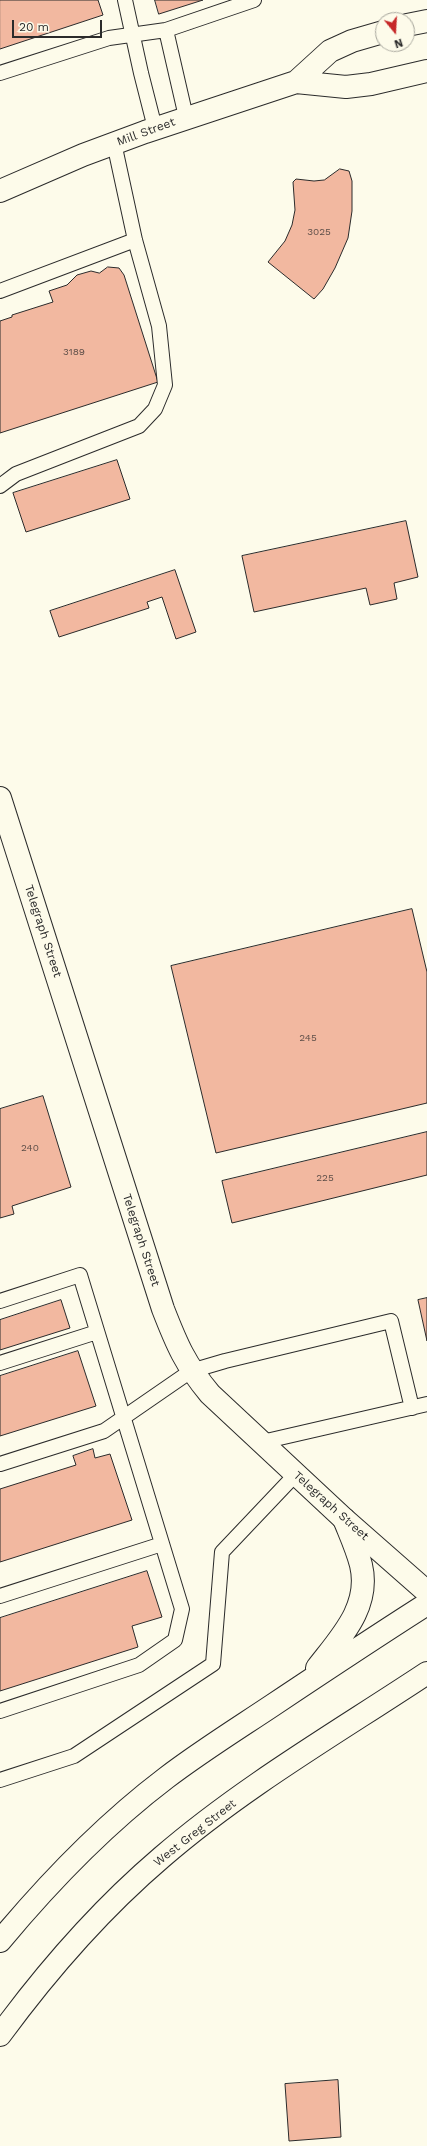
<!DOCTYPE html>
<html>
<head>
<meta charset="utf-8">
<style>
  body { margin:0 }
  #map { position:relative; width:427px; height:2146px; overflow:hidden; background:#fdfbea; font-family:"Work Sans",sans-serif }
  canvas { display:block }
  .north { position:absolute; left:375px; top:12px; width:40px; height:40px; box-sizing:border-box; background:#fdfbea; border:1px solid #a9a89e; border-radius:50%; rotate:162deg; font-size:11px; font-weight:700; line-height:16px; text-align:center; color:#2b2b2b }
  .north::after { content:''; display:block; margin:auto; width:14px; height:18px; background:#c62828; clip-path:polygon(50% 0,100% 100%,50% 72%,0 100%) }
  .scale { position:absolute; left:12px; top:20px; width:90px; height:18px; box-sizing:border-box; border:2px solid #2b2b2b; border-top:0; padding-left:5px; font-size:12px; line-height:14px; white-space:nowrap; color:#2b2b2b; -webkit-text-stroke:3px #fdfbea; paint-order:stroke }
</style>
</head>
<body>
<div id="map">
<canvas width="427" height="2146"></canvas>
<div class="north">N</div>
<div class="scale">20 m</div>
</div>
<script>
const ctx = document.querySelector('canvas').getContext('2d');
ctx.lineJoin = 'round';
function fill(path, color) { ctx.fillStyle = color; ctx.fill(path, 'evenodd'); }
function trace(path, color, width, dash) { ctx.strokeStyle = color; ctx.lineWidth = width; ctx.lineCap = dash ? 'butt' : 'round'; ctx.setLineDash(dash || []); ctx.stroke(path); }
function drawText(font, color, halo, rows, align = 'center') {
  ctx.font = font + ' "Work Sans",sans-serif'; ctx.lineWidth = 3; ctx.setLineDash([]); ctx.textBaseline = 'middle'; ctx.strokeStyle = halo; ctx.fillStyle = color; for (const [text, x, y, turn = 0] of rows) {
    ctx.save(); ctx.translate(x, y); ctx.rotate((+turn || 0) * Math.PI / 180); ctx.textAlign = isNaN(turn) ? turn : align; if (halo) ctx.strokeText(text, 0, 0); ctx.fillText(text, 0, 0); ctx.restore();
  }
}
const building = new Path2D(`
  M 0,0 L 98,0 L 103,15 L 0,49 Z
  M 155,0 L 203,0 L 159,14 Z
  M 340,169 L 349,171 L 352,181 L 352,211 L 348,238 L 335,268 L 323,289 L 314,299 L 268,262 L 285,241 L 292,225 L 295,210 L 293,182 L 296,179 L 314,181 L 324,180 Z
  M 108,267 L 119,268 L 124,275 L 158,382 L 0,433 L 0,321 L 12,317 L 12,315 L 53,302 L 49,291 L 67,285 L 77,275 L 91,271 L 99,273 Z
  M 117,460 L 130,499 L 26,532 L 13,493 Z
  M 406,521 L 418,577 L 394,583 L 397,599 L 370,605 L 366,588 L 254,612 L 242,556 Z
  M 175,570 L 196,632 L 176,639 L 162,597 L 147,602 L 149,608 L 59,637 L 50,611 Z
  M 412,909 L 427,972 L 427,1103 L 216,1153 L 171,966 Z
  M 43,1096 L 71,1187 L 12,1206 L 14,1214 L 0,1218 L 0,1109 Z
  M 427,1132 L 427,1175 L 232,1223 L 222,1181 Z
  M 427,1298 L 427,1341 L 418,1300 Z
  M 61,1300 L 70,1328 L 0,1350 L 0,1320 Z
  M 78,1351 L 96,1406 L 0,1436 L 0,1376 Z
  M 93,1449 L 95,1458 L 110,1454 L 132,1520 L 0,1562 L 0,1489 L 76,1465 L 73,1456 Z
  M 147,1571 L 162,1617 L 132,1626 L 138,1647 L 0,1691 L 0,1618 Z
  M 338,2080 L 341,2137 L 289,2141 L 285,2084 Z`);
fill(building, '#f2b8a0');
trace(building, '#2b2b2b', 1);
const service = new Path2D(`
  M 125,0 L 141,73 L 155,128
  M 0,73 L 109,38 L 166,30
  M 186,117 L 166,30 L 254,0
  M 0,291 L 135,240
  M 0,486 L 16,474 L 139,426 L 155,409 L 165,385 L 159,326 L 135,240 L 114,143
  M 0,1301 L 80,1275 L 182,1609 L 175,1640 L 139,1665 L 0,1711
  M 0,1363 L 97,1332
  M 262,1442 L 427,1404
  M 0,1464 L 104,1431 L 191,1371 L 225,1361 L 391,1321 L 412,1408
  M 0,1596 L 162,1544
  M 0,1780 L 74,1756 L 213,1664 L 222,1552 L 296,1474`);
const minor = new Path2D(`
  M 0,798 L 163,1309 C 177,1345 185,1364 210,1394 L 344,1519 L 427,1592`);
const secondary = new Path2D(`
  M 407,25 L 427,21
  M 296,82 L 346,87 L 371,84 L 427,71
  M 0,191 L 83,155 L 145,132 L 296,82 L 330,51 L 352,41 L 383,32
  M 317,1668 C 340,1638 371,1607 361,1565 C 357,1549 350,1534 344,1519
  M 0,1941 C 50,1881 104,1825 166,1778 C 200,1752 237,1729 273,1705 C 324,1671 375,1637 427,1604
  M 0,2035 C 47,1971 101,1909 162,1857 C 243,1787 338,1732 427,1673`);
trace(service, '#2b2b2b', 16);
trace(minor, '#2b2b2b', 24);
trace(secondary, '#2b2b2b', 24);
trace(service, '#fdfbea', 14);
trace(minor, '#fdfbea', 22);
trace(secondary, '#fdfbea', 22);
drawText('10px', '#5d4e48', null, [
  ["3025",319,232],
  ["3189",74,352],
  ["245",308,1038],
  ["240",30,1148],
  ["225",325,1178]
]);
drawText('12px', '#2b2b2b', '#fdfbea', [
  ["Mill Street",146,132,-20],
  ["Telegraph Street",43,931,72],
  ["Telegraph Street",141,1240,72],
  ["Telegraph Street",331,1506,42],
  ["West Greg Street",195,1833,-38]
]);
</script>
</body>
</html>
